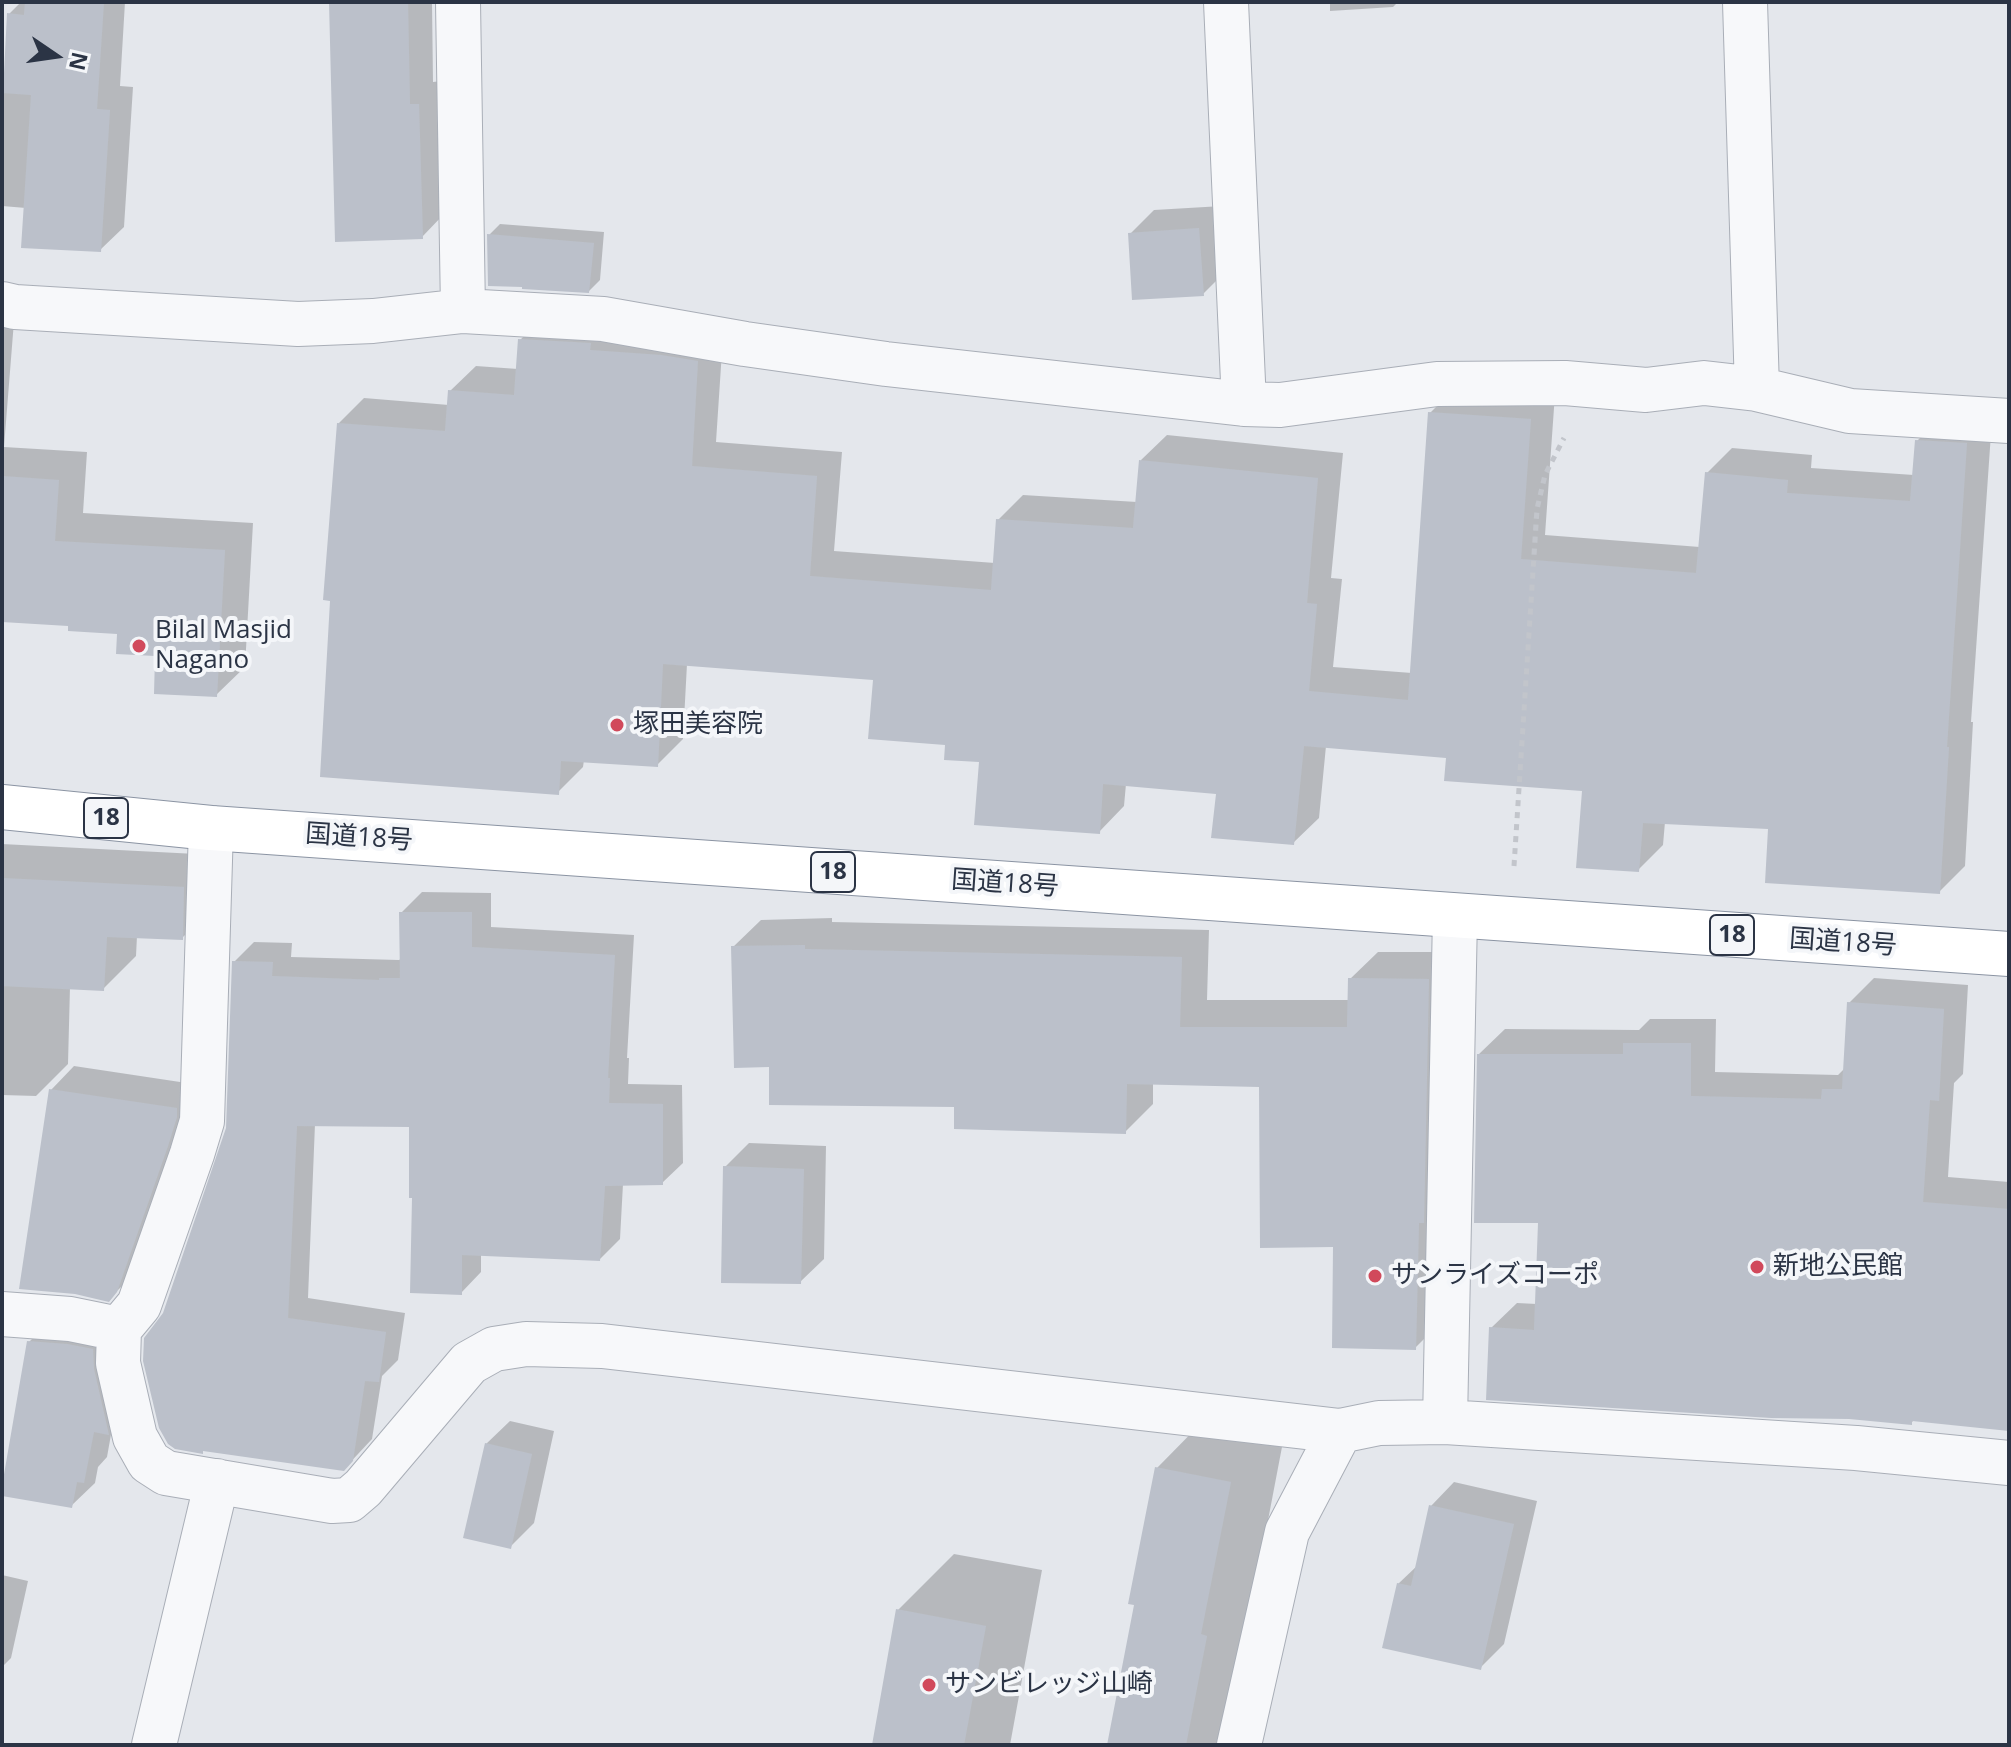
<!DOCTYPE html>
<html>
<head>
<meta charset="utf-8">
<style>
  body { margin:0 }
  #map { position:relative; width:2011px; height:1747px; overflow:hidden; background:#e4e7ec; font-family:"Open Sans",sans-serif }
  canvas { display:block }
  .frame { position:absolute; inset:0; border:4px solid #2b3445; pointer-events:none }
  .north { position:absolute; left:16px; top:16px; width:80px; height:80px; -webkit-text-stroke:6px #f4f6f9; paint-order:stroke; rotate:103deg; font-size:22px; font-weight:700; line-height:32px; text-align:center; color:#2b3445 }
  .north::after { content:''; display:block; margin:auto; width:28px; height:36px; background:#2b3445; clip-path:polygon(50% 0,100% 100%,50% 72%,0 100%) }
</style>
</head>
<body>
<div id="map">
<canvas width="2011" height="1747"></canvas>
<div class="frame"></div>
<div class="north">N</div>
</div>
<script>
const ctx = document.querySelector('canvas').getContext('2d');
ctx.lineJoin = 'round';
function fill(path, color) { ctx.fillStyle = color; ctx.fill(path, 'evenodd'); }
function trace(path, color, width, dash) { ctx.strokeStyle = color; ctx.lineWidth = width; ctx.lineCap = dash ? 'butt' : 'round'; ctx.setLineDash(dash || []); ctx.stroke(path); }
function drawText(font, color, halo, rows, align = 'center') {
  ctx.font = font + ' "Open Sans","Noto Sans JP",sans-serif'; ctx.lineWidth = 8; ctx.setLineDash([]); ctx.textBaseline = 'middle'; ctx.strokeStyle = halo; ctx.fillStyle = color; for (const [text, x, y, turn = 0] of rows) {
    ctx.save(); ctx.translate(x, y); ctx.rotate((+turn || 0) * Math.PI / 180); ctx.textAlign = isNaN(turn) ? turn : align; if (halo) ctx.strokeText(text, 0, 0); ctx.fillText(text, 0, 0); ctx.restore();
  }
}
fill(new Path2D(`
  M 21,2 L 125,2 L 120,86 L 133,87 L 124,227 L 100,250 L 26,208 L 2,206 L 2,82 L 5,82 L 9,14 Z
  M 331,2 L 432,2 L 433,82 L 442,81 L 445,213 L 422,237 Z
  M 1330,2 L 1398,2 L 1393,7 L 1330,11 Z
  M 1222,206 L 1227,270 L 1203,294 L 1130,234 L 1154,210 Z
  M 500,224 L 604,232 L 600,280 L 589,291 L 489,235 Z
  M 2,292 L 16,296 L 4,447 L 87,452 L 83,513 L 253,523 L 245,667 L 216,695 L 157,654 L 119,632 L 70,624 L 2,620 Z
  M 546,315 L 723,336 L 716,442 L 842,452 L 834,551 L 995,563 L 998,520 L 1023,495 L 1137,502 L 1141,460 L 1167,435 L 1343,453 L 1331,578 L 1342,579 L 1333,667 L 1412,673 L 1430,413 L 1455,388 L 1555,394 L 1545,535 L 1700,547 L 1707,473 L 1732,448 L 1812,455 L 1811,468 L 1914,475 L 1917,441 L 1942,416 L 1992,419 L 1971,722 L 1973,722 L 1965,866 L 1939,892 L 1770,827 L 1665,822 L 1663,845 L 1638,870 L 1584,789 L 1448,756 L 1326,746 L 1319,818 L 1293,843 L 1218,792 L 1126,784 L 1124,806 L 1099,832 L 981,760 L 947,743 L 875,679 L 687,664 L 683,739 L 657,765 L 584,760 L 583,767 L 558,792 L 338,424 L 364,398 L 449,405 L 450,391 L 476,366 L 518,369 L 520,340 Z
  M 2,844 L 216,855 L 214,906 L 182,938 L 137,936 L 136,956 L 103,989 L 70,987 L 68,1064 L 36,1096 L 2,1095 Z
  M 422,892 L 491,893 L 491,927 L 634,935 L 627,1058 L 629,1058 L 628,1084 L 682,1085 L 683,1163 L 662,1183 L 623,1184 L 620,1239 L 600,1259 L 481,1254 L 481,1272 L 461,1293 L 414,1196 L 411,1125 L 315,1124 L 308,1298 L 405,1313 L 398,1360 L 382,1376 L 372,1439 L 344,1469 L 164,1314 L 228,1128 L 234,962 L 254,942 L 292,943 L 291,957 L 399,960 L 402,958 L 401,913 Z
  M 832,918 L 832,922 L 1209,930 L 1207,1000 L 1349,1000 L 1350,979 L 1378,952 L 1456,952 L 1443,1320 L 1415,1348 L 1335,1245 L 1261,1085 L 1153,1083 L 1153,1104 L 1125,1132 L 956,1105 L 771,1065 L 733,947 L 761,920 Z
  M 1874,978 L 1968,985 L 1963,1074 L 1954,1083 L 1948,1177 L 2009,1182 L 2009,1429 L 1914,1420 L 1911,1423 L 1849,1417 L 1491,1328 L 1517,1303 L 1537,1304 L 1540,1221 L 1479,1054 L 1505,1029 L 1639,1030 L 1650,1019 L 1716,1019 L 1715,1072 L 1838,1075 L 1845,1068 L 1849,1003 Z
  M 74,1066 L 200,1085 L 133,1275 L 109,1299 L 51,1090 Z
  M 749,1143 L 826,1146 L 824,1259 L 800,1282 L 725,1167 Z
  M 53,1318 L 116,1344 L 112,1429 L 107,1457 L 98,1467 L 95,1483 L 71,1506 L 29,1342 Z
  M 1213,1411 L 1286,1426 L 1257,1578 L 1236,1745 L 1109,1745 L 1137,1604 L 1157,1468 Z
  M 510,1421 L 554,1431 L 534,1523 L 510,1547 L 486,1444 Z
  M 1454,1482 L 1537,1501 L 1504,1644 L 1480,1668 L 1398,1584 L 1418,1565 L 1431,1506 Z
  M 954,1554 L 1042,1570 L 1010,1745 L 874,1745 L 898,1610 Z
  M 2,1575 L 28,1581 L 11,1658 L 2,1667 Z`), '#0003');
fill(new Path2D(`
  M 25,2 L 104,2 L 97,109 L 110,110 L 101,252 L 21,248 L 31,95 L 3,93 L 7,13 L 24,15 Z
  M 329,2 L 408,2 L 410,104 L 419,104 L 423,239 L 335,242 Z
  M 1199,228 L 1204,296 L 1132,300 L 1128,233 Z
  M 487,234 L 594,243 L 589,293 L 522,289 L 522,287 L 488,286 Z
  M 518,339 L 591,343 L 590,350 L 661,355 L 698,361 L 692,466 L 817,476 L 810,576 L 991,590 L 996,519 L 1133,528 L 1139,460 L 1318,478 L 1307,603 L 1317,604 L 1309,691 L 1408,700 L 1428,412 L 1531,419 L 1521,559 L 1696,573 L 1705,472 L 1788,480 L 1787,493 L 1910,501 L 1915,440 L 1967,443 L 1947,747 L 1949,747 L 1940,894 L 1765,883 L 1768,829 L 1643,823 L 1639,872 L 1576,868 L 1582,791 L 1444,781 L 1446,758 L 1304,746 L 1294,845 L 1211,838 L 1216,794 L 1103,784 L 1100,834 L 974,825 L 979,762 L 944,760 L 945,745 L 868,739 L 873,680 L 663,664 L 658,767 L 561,761 L 559,795 L 320,777 L 330,601 L 323,600 L 337,423 L 445,431 L 448,390 L 514,395 Z
  M 2,476 L 59,480 L 55,541 L 225,550 L 217,697 L 154,694 L 155,656 L 116,654 L 117,634 L 68,631 L 68,626 L 2,622 Z
  M 2,878 L 184,887 L 183,940 L 107,937 L 104,991 L 2,986 Z
  M 399,912 L 472,912 L 472,947 L 615,955 L 608,1078 L 610,1078 L 609,1103 L 663,1104 L 663,1185 L 605,1186 L 600,1261 L 462,1255 L 462,1295 L 410,1293 L 412,1198 L 409,1198 L 409,1127 L 297,1126 L 288,1318 L 386,1332 L 379,1382 L 365,1381 L 353,1461 L 344,1471 L 203,1451 L 203,1454 L 175,1449 L 168,1444 L 159,1428 L 143,1361 L 144,1338 L 163,1313 L 226,1128 L 232,961 L 273,962 L 272,976 L 379,980 L 379,978 L 400,978 Z
  M 805,945 L 805,949 L 1182,957 L 1180,1027 L 1347,1027 L 1348,978 L 1429,979 L 1424,1223 L 1419,1223 L 1416,1350 L 1332,1348 L 1333,1247 L 1260,1248 L 1259,1087 L 1127,1084 L 1126,1134 L 954,1129 L 954,1107 L 769,1105 L 769,1067 L 734,1068 L 731,946 Z
  M 1847,1002 L 1944,1009 L 1939,1101 L 1930,1100 L 1923,1202 L 2009,1209 L 2009,1431 L 1912,1421 L 1912,1425 L 1849,1419 L 1771,1418 L 1486,1400 L 1489,1327 L 1534,1330 L 1538,1223 L 1474,1223 L 1477,1054 L 1623,1054 L 1623,1043 L 1691,1043 L 1691,1096 L 1821,1099 L 1822,1089 L 1842,1089 Z
  M 49,1089 L 177,1108 L 177,1117 L 168,1146 L 117,1292 L 109,1302 L 75,1294 L 19,1289 Z
  M 723,1166 L 804,1169 L 801,1284 L 721,1283 Z
  M 27,1341 L 67,1344 L 93,1349 L 94,1369 L 109,1435 L 94,1432 L 84,1483 L 77,1482 L 72,1508 L 2,1496 L 2,1486 Z
  M 485,1443 L 532,1454 L 511,1549 L 463,1538 Z
  M 1155,1467 L 1231,1482 L 1201,1634 L 1207,1636 L 1186,1745 L 1107,1745 L 1134,1605 L 1128,1604 Z
  M 1429,1505 L 1514,1524 L 1481,1670 L 1382,1648 L 1397,1583 L 1411,1586 Z
  M 896,1609 L 986,1626 L 964,1745 L 872,1745 Z`), '#bbc0ca');
const minor = new Path2D(`
  M 458,2 L 463,311
  M 1226,2 L 1244,404
  M 1745,2 L 1757,389 L 1850,411 L 2009,421
  M 2,304 L 15,307 L 298,324 L 373,321 L 463,311 L 603,319 L 745,344 L 886,364 L 1244,404 L 1280,405 L 1437,384 L 1565,383 L 1646,390 L 1704,383 L 1757,389
  M 211,828 L 202,1121 L 192,1154 L 139,1305 L 119,1329 L 118,1363 L 135,1437 L 149,1462 L 166,1473 L 332,1501 L 349,1500 L 363,1488 L 469,1363 L 494,1349 L 526,1344 L 602,1346 L 1340,1431 L 1379,1423 L 1445,1422 L 1856,1448 L 2009,1463
  M 2,1314 L 70,1319 L 119,1329
  M 1445,1422 L 1455,916
  M 154,1745 L 217,1481
  M 1239,1745 L 1287,1532 L 1340,1431`);
const trunk = new Path2D(`
  M 2,807 L 211,828 L 2009,954`);
trace(minor, '#a9aeb7', 46);
trace(trunk, '#8b94a3', 46);
trace(new Path2D(`
  M 1514,866 L 1537,509 L 1545,475 L 1564,438`), '#c2c5cb', 5, [6, 6]);
trace(minor, '#f7f8fa', 44);
trace(trunk, '#fff', 44);
for (const [x, y, r, color] of [
  [139,646,8,"#d1495b"],
  [617,725,8,"#d1495b"],
  [1757,1267,8,"#d1495b"],
  [1375,1276,8,"#d1495b"],
  [929,1685,8,"#d1495b"]
]) { const dot = new Path2D(); dot.arc(x, y, r, 0, 2 * Math.PI); ctx.fillStyle = color; ctx.fill(dot); trace(dot, '#f4f6f9', 3); }
for (const [x, y, w] of [
  [106,818,44],
  [833,872,44],
  [1732,935,44]
]) { const box = new Path2D(); box.roundRect(x - w / 2, y - 20, w, 40, 6); ctx.fillStyle = '#f4f6f9'; ctx.fill(box); trace(box, '#2b3445', 2); }
drawText('bold 24px', '#2b3445', null, [
  ["18",106,818],
  ["18",833,872],
  ["18",1732,935]
]);
drawText('26px', '#2b3445', '#f4f6f9', [
  ["Bilal Masjid",155,631],
  ["Nagano",155,661],
  ["塚田美容院",633,725],
  ["新地公民館",1773,1267],
  ["サンライズコーポ",1391,1276],
  ["サンビレッジ山崎",945,1685]
], 'left');
drawText('26px', '#2b3445', '#f4f6f9', [
  ["国道18号",359,838,4],
  ["国道18号",1005,884,4],
  ["国道18号",1843,943,4]
]);
</script>
</body>
</html>
